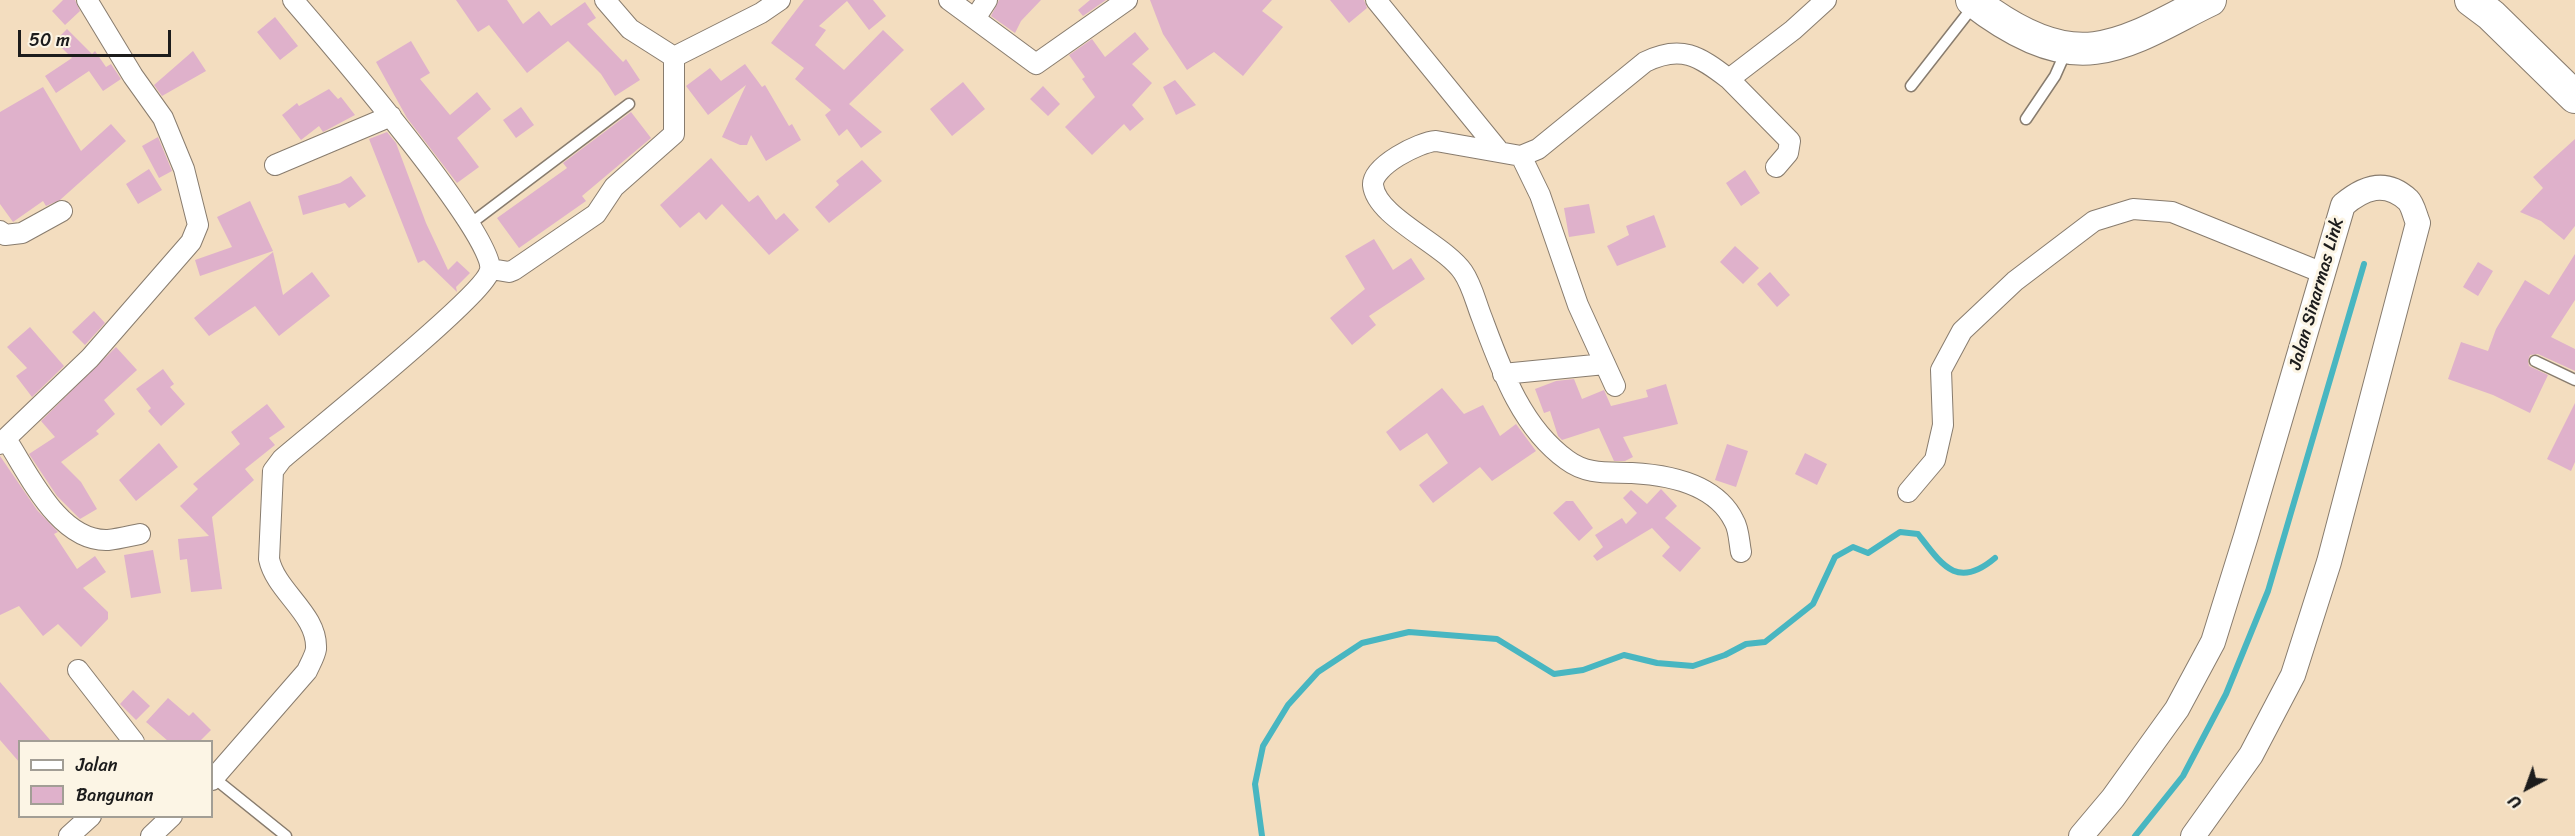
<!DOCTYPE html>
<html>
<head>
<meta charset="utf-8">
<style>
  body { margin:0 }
  #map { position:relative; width:2575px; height:836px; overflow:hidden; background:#f3ddbf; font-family:Sriracha,sans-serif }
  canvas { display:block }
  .legend { position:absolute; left:18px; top:740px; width:195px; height:78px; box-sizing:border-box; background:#fcf5e5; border:2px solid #a29e95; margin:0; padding:8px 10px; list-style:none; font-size:18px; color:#1c1c1c }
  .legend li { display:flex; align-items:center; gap:12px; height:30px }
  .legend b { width:30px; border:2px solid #a29e95 }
  .north { position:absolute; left:2497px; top:758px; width:60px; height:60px; -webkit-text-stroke:4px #fcf5e5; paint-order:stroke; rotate:221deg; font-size:16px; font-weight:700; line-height:24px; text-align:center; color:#1c1c1c }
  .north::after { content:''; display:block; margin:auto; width:21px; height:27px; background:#1c1c1c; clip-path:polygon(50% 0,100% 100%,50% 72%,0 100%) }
  .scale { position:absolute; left:18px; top:30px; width:153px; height:27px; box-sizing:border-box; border:3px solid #1c1c1c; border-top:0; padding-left:8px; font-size:18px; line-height:21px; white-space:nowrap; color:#1c1c1c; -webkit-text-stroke:4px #fcf5e5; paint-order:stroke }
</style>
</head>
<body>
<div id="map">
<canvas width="2575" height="836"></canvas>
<ul class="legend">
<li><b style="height:8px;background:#fff"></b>Jalan</li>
<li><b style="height:16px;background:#dfb1cb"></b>Bangunan</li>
</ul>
<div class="north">U</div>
<div class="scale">50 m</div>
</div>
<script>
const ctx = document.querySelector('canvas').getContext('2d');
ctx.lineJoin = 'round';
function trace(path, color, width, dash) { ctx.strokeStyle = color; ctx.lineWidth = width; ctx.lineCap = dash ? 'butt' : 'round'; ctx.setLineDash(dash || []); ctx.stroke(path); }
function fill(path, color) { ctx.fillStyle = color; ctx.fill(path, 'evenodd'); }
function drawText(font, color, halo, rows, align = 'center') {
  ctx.font = font + ' Sriracha,sans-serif'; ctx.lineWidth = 6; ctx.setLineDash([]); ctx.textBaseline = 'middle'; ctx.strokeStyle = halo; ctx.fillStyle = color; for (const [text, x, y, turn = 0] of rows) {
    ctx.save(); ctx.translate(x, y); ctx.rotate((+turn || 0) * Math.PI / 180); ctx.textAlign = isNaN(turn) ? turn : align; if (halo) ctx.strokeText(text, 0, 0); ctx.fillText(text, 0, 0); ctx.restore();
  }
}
trace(new Path2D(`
  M 1262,836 L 1255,784 L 1263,746 L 1288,705 L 1318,672 L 1362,643 L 1409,632 L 1497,639 L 1554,674 L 1583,670 L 1624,655 L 1657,663 L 1693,666 L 1725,655 L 1746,644 L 1765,642 L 1813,604 L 1835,557 L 1853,547 L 1868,553 L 1900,532 L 1918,534 C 1942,565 1957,590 1995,558
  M 2135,836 L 2183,776 L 2226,694 L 2268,591 L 2364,264`), '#48b6c1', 6);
fill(new Path2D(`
  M 63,0 L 75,0 L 80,11 L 65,25 L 52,11 Z
  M 456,0 L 507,0 L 523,24 L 539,11 L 551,26 L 585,2 L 596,18 L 587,24 L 623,62 L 626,59 L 640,80 L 615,96 L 601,74 L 568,41 L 527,73 L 489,25 L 478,32 Z
  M 804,0 L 873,0 L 886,16 L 869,30 L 847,1 L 819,26 L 826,30 L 815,45 L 844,70 L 883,30 L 904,50 L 849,104 L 882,132 L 861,148 L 847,129 L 839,136 L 825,115 L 831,110 L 795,79 L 804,68 L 771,43 Z
  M 999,0 L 1041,0 L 1021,21 L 1015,33 L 991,16 Z
  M 1090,0 L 1106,0 L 1083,16 L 1078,10 Z
  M 1150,0 L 1272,0 L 1262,11 L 1283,27 L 1243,76 L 1214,52 L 1187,70 L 1163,34 Z
  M 1330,0 L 1364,0 L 1367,8 L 1349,23 Z
  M 275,17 L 298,46 L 280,60 L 257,32 Z
  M 67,29 L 92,54 L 95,51 L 106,67 L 111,64 L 121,79 L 103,91 L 89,71 L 56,93 L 45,76 L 72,58 L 55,41 Z
  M 1135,32 L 1149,49 L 1132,64 L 1152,83 L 1132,105 L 1144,119 L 1130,131 L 1124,124 L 1092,155 L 1065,127 L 1095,97 L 1082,79 L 1085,77 L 1069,55 L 1092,39 L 1105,57 Z
  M 411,41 L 430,73 L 420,79 L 450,115 L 477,92 L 491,109 L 457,138 L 479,167 L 457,183 L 407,118 L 376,62 Z
  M 193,51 L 206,71 L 162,96 L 154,85 Z
  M 745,64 L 762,87 L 765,85 L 789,126 L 792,124 L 801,140 L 766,161 L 751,135 L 747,145 L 740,145 L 722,137 L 746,85 L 708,115 L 686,86 L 710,68 L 721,81 Z
  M 1175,80 L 1196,105 L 1176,115 L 1163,87 Z
  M 963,82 L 985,109 L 952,136 L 930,109 Z
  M 1043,86 L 1060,104 L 1048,116 L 1030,99 Z
  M 43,87 L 81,151 L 111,124 L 126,141 L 60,200 L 46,206 L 43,201 L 13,222 L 0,204 L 0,112 Z
  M 329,89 L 338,99 L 341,97 L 355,115 L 323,132 L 319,126 L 301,140 L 282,115 L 297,103 L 299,106 Z
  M 521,107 L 534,125 L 516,138 L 503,120 Z
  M 631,112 L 651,138 L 582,196 L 586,201 L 519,248 L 497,218 L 567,168 L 563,163 Z
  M 387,132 L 396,143 L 426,223 L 448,270 L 457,261 L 470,273 L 456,287 L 457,292 L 424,260 L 418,263 L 369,139 Z
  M 158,137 L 172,171 L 159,178 L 142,146 Z
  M 2575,139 L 2575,226 L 2564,240 L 2541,221 L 2520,212 L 2543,188 L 2533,177 Z
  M 711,158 L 749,202 L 758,195 L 776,220 L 784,213 L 799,230 L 769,255 L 722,204 L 706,220 L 699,212 L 680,228 L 660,205 Z
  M 862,160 L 882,181 L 829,223 L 815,207 L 839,185 L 836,181 Z
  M 149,169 L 162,190 L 138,204 L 126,184 Z
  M 1745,170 L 1760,193 L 1741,206 L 1726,183 Z
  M 351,176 L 366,196 L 349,208 L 345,203 L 303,215 L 298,196 L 340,183 Z
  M 250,201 L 273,251 L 200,276 L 195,260 L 232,247 L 217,217 Z
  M 1589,204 L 1595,233 L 1569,237 L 1564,208 Z
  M 1654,215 L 1666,247 L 1617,266 L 1607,246 L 1629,235 L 1626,226 Z
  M 1374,239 L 1393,270 L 1411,258 L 1425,279 L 1369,316 L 1376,325 L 1352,345 L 1330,318 L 1365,289 L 1345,256 Z
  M 1735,246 L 1759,268 L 1743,284 L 1720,262 Z
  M 273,252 L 283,295 L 312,272 L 330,296 L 279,336 L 255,306 L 209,336 L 194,318 Z
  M 2575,254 L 2575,300 L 2551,337 L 2575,349 L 2575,371 L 2538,354 L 2530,355 L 2528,361 L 2529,366 L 2548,375 L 2530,413 L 2493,395 L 2448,379 L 2461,342 L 2488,351 L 2496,329 L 2525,280 L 2549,295 Z
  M 2478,262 L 2493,271 L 2478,296 L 2463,287 Z
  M 1770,272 L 1790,295 L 1777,307 L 1757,284 Z
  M 94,311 L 105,323 L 85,345 L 72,332 Z
  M 30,327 L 64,366 L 32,397 L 16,376 L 27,368 L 7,347 Z
  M 116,347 L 137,370 L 104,400 L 115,414 L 96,431 L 99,434 L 61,462 L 81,482 L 97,509 L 80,519 L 57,496 L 29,454 L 55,437 L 41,421 Z
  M 163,369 L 174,384 L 170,387 L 185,404 L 161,426 L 148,411 L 151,408 L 136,389 Z
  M 1574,379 L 1582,399 L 1604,390 L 1611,406 L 1648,397 L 1646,390 L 1666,384 L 1678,424 L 1623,437 L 1633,457 L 1625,461 L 1614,461 L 1599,428 L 1562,440 L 1558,436 L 1550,411 L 1544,413 L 1535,389 L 1556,381 Z
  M 1442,388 L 1464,414 L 1483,405 L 1500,436 L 1516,424 L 1536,451 L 1492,481 L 1480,467 L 1433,503 L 1419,485 L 1448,463 L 1427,433 L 1400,451 L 1386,432 Z
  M 2575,403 L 2575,462 L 2571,471 L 2547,459 Z
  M 267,404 L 285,427 L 269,438 L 275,445 L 245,469 L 254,480 L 212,517 L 222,589 L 191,592 L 187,559 L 180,560 L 178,539 L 209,536 L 180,506 L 198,489 L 193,484 L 240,444 L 231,432 Z
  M 159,443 L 178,467 L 136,501 L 119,480 Z
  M 1727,444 L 1748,451 L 1736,487 L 1715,480 Z
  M 1805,453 L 1827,464 L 1817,485 L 1795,474 Z
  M 0,456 L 37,510 L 58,532 L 54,534 L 77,569 L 95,556 L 106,572 L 83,588 L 108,612 L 108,619 L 81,647 L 58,624 L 43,636 L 19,606 L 0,615 Z
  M 1661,489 L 1677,506 L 1665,518 L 1701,548 L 1680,572 L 1662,556 L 1670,547 L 1652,528 L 1597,561 L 1593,556 L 1603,547 L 1595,535 L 1622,518 L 1626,524 L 1637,513 L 1623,498 L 1631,490 L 1647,504 Z
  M 1566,501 L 1573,501 L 1593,528 L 1579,541 L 1553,513 Z
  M 153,550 L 161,593 L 131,598 L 124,555 Z
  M 0,682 L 51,741 L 20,741 L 20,763 L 0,740 Z
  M 133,690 L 150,706 L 136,720 L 120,704 Z
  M 168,698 L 189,716 L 193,712 L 211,730 L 200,741 L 168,741 L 146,722 Z`), '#dfb1cb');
const service = new Path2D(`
  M 1911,86 L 1975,4
  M 2026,119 L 2055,76 L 2067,49
  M 470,224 L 629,104
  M 2535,361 L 2575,380
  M 214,778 L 286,836`);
const minor = new Path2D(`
  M 605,0 L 630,29 L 674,57
  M 949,0 L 1036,64 L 1127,0
  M 1376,0 L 1499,151
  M 976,17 L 987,0
  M 1729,79 L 1790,141 L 1788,153 L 1776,167
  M 1521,156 L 1540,195 L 1578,305 L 1615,386
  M 275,165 L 391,116
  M 0,231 L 5,235 L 22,233 L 62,211
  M 491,269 L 509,272 L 514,270 L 596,214 L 614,187 L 674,134 L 674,57 L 761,13 L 780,0
  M 1503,374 L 1605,364
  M 6,439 C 29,474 59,542 108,540 C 119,539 130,536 140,534
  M 0,444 L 90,358 L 191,242 L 198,225 L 184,169 L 163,118 L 133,76 L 87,0
  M 1908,492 L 1935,460 L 1943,425 L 1941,370 L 1962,331 L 2015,281 L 2094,221 L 2133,209 L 2172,212 L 2323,273
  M 1741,552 C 1739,542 1739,529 1734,521 C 1716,484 1669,475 1632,473 C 1608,472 1587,475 1567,460 C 1521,427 1501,369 1482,318 C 1476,303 1472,285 1463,272 C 1444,244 1376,217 1373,185 C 1372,166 1419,142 1436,141 L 1521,156 L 1538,149 L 1645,62 C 1681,44 1699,56 1729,79 L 1793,30 L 1826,0
  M 78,670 L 134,742
  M 212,780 L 307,671 C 310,664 315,656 316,649 C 318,614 276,592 269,559 L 273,471 L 282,459 C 312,433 485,295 490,270 C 497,236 324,36 293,0
  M 69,836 L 91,816
  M 151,836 L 172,816`);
const tertiary = new Path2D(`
  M 2081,836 L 2113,798 L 2177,709 L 2213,642 L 2246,536 L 2343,205 C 2363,188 2385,179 2408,200 C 2413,205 2415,216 2418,223 L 2329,562 L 2293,675 L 2251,755 L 2193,836`);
const primary = new Path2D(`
  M 1972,0 C 2004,25 2051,54 2095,48 C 2135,43 2174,17 2210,0
  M 2471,0 L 2491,15 L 2575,97`);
trace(service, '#887c6e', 13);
trace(minor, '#887c6e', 22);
trace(tertiary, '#887c6e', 26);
trace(primary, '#887c6e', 34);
trace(service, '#fff', 10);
trace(minor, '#fff', 20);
trace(tertiary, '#fff', 24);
trace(primary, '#fff', 32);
drawText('18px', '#1c1c1c', '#fcf5e5', [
  ["Jalan Sinarmas Link",2317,294,-74]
]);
</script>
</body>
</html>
